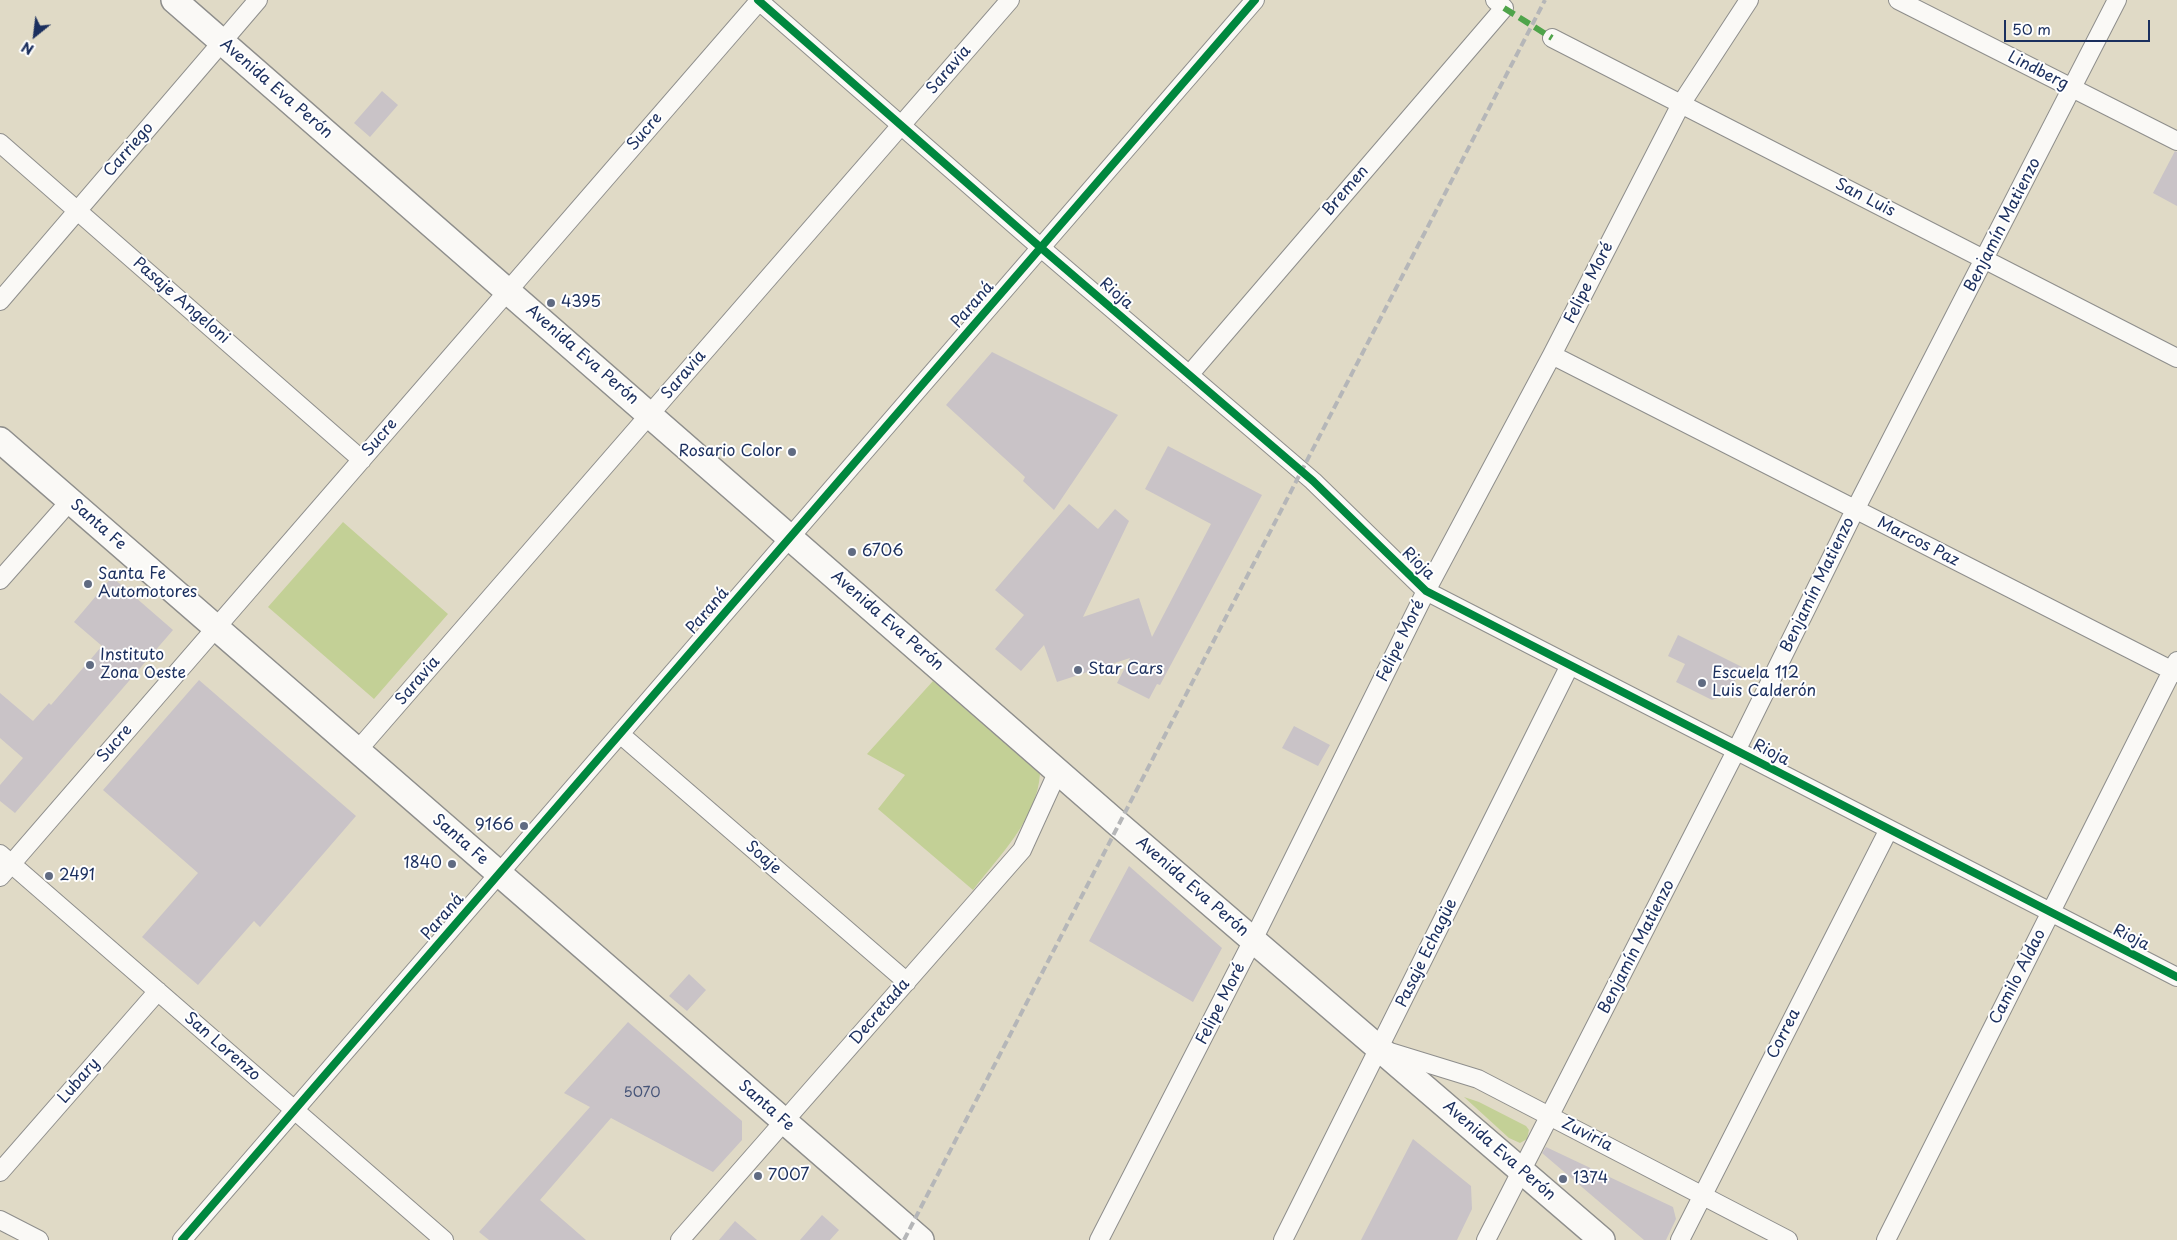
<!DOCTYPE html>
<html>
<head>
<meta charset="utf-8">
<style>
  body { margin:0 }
  #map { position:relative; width:2177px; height:1240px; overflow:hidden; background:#e0dac6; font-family:"Playpen Sans",sans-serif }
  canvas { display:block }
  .north { position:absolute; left:10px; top:10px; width:50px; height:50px; -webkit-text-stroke:4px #fff; paint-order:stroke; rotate:209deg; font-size:14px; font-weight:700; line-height:20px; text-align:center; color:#1b2f5e }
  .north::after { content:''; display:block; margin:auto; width:18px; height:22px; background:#1b2f5e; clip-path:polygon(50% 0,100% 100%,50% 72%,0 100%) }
  .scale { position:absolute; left:2004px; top:20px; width:146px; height:22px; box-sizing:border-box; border:2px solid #1b2f5e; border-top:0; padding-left:6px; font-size:15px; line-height:18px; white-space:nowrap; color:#1b2f5e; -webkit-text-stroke:4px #fff; paint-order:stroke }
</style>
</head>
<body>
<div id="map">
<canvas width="2177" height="1240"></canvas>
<div class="north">N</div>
<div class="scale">50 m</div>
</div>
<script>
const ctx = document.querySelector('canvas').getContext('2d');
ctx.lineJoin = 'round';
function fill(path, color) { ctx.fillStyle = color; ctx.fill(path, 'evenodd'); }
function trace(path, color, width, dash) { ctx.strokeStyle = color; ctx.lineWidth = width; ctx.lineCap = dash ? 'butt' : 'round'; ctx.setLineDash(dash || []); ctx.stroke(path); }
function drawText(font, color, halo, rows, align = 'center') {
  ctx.font = font + ' "Playpen Sans",sans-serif'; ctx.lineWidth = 4; ctx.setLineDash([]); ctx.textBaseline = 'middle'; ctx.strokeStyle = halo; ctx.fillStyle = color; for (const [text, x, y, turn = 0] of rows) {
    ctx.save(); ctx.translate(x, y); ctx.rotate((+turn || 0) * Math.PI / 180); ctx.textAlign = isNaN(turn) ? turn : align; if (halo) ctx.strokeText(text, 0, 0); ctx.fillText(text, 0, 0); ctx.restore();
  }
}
fill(new Path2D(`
  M 343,522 L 448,614 L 374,699 L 268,607 Z
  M 933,681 L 1040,774 C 1037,819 999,856 973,890 L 878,809 L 905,775 L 867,754 Z
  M 1464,1097 L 1479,1102 L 1526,1126 L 1529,1130 L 1527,1139 L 1520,1143 L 1509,1138 Z`), '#c3d096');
fill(new Path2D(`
  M 382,91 L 398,105 L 370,137 L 354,123 Z
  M 2175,151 L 2177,152 L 2177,206 L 2153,193 Z
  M 992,352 L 1118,415 L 1054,510 L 1023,481 L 1025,477 L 946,405 Z
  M 1168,446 L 1262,495 L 1160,685 L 1157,684 L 1149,699 L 1117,683 L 1130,658 L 1057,682 L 1044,645 L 1021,671 L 995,649 L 1024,615 L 995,590 L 1069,504 L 1098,529 L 1115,509 L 1129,521 L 1083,617 L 1139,598 L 1152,637 L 1211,524 L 1145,489 Z
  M 112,577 L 173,630 L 15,813 L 0,801 L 0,785 L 23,758 L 0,738 L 0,693 L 33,721 L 49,703 L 51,705 L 102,646 L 74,622 Z
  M 1678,635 L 1742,667 L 1728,694 L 1712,700 L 1676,682 L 1685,664 L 1668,656 Z
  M 199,680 L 356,816 L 260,927 L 254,921 L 198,985 L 142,937 L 198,873 L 103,790 Z
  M 1294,726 L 1330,745 L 1318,766 L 1282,748 Z
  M 1129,866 L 1222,948 L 1193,1002 L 1089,941 Z
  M 689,974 L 706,990 L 687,1011 L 669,996 Z
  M 628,1022 L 742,1121 L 742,1140 L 713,1172 L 611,1118 L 540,1200 L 586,1240 L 489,1240 L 479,1232 L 590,1107 L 564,1093 Z
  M 1413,1139 L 1471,1186 L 1472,1209 L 1457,1240 L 1361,1240 Z
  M 1546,1147 L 1673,1207 L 1676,1219 L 1666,1240 L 1644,1240 L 1542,1153 Z
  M 822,1215 L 839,1230 L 830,1240 L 800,1240 Z
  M 735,1221 L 757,1240 L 719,1240 Z`), '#c9c3c7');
const minor = new Path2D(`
  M 758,0 L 1040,247 L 1313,481 L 1426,591 L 2177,977
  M 1898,0 L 2177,141
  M 1552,38 L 2177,358
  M 0,143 L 362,460
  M 0,301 L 258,0
  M 1552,355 L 2177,673
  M 1189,375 L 1504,8 L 1495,0
  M 0,580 L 70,501
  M 620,734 L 907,982
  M 357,751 L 1010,0
  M 0,854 L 444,1240
  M 0,877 L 760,0
  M 1387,1051 L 1478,1079 L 1788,1240
  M 0,1172 L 158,991
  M 0,1220 L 39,1240
  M 182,1240 L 1255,0
  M 680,1240 L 1022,850 L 1058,771
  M 1099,1240 L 1253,940 L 1426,591 L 1552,355 L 1681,104 L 1749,0
  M 1283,1240 L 1570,665
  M 1486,1240 L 1736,751 L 1855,510 L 2117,0
  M 1680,1240 L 1889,829
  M 1886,1240 L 2177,661`);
const secondary = new Path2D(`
  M 174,0 L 1118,824 L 1602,1240
  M 0,440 L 921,1240`);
trace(minor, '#8e8e8c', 20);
trace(secondary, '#8e8e8c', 28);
trace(minor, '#faf9f6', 18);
trace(secondary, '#faf9f6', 25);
trace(new Path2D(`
  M 904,1240 L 1545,0`), '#b5b6b8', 4, [8, 4]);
trace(new Path2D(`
  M 1504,8 L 1552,38`), '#4fa44a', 6, [12, 6]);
trace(new Path2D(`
  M 758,0 L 1040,247 L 1313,481 L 1426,591 L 2177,977
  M 182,1240 L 1255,0`), '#00873e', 8);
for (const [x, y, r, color] of [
  [551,303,5,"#606b82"],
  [792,452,5,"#606b82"],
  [852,552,5,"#606b82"],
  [88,584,5,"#606b82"],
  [90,665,5,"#606b82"],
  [1078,670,5,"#606b82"],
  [1702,683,5,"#606b82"],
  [524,826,5,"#606b82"],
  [452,864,5,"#606b82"],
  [49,876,5,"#606b82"],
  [758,1176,5,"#606b82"],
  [1563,1179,5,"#606b82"]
]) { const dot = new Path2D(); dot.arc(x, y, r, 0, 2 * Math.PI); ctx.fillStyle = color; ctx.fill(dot); trace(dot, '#fff', 2); }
drawText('14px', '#465478', null, [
  ["5070",642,1093]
]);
drawText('16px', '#1b2f5e', '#fff', [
  ["Saravia",949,70,-49],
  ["Lindberg",2038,71,27],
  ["Avenida Eva Perón",276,89,41],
  ["Sucre",645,132,-49],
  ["Carriego",129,150,-49],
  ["Bremen",1346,191,-49],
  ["San Luis",1865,198,27],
  ["Benjamín Matienzo",2003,225,-63],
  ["Felipe Moré",1589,283,-63],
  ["Rioja",1116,294,41],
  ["Pasaje Angeloni",181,301,41],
  ["Paraná",973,305,-49],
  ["Avenida Eva Perón",582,355,41],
  ["Saravia",684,375,-49],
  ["Sucre",380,438,-49],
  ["Santa Fe",98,525,41],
  ["Marcos Paz",1918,542,27],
  ["Rioja",1418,564,44],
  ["Benjamín Matienzo",1818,585,-64],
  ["Paraná",708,611,-49],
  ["Avenida Eva Perón",887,621,41],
  ["Felipe Moré",1401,641,-64],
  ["Saravia",418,681,-49],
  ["Sucre",115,744,-49],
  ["Rioja",1771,753,27],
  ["Santa Fe",460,840,41],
  ["Soaje",763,858,41],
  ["Avenida Eva Perón",1192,887,41],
  ["Paraná",443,917,-49],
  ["Rioja",2131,938,27],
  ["Benjamín Matienzo",1637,947,-63],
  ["Pasaje Echagüe",1427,953,-64],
  ["Camilo Aldao",2018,977,-63],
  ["Felipe Moré",1221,1004,-63],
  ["Decretada",880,1012,-49],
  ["Correa",1784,1034,-63],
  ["San Lorenzo",222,1047,41],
  ["Lubary",79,1081,-49],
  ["Santa Fe",766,1106,41],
  ["Zuviría",1587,1135,27],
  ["Avenida Eva Perón",1499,1151,41]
]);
drawText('16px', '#1b2f5e', '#fff', [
  ["4395",561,303],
  ["Rosario Color",782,452,"right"],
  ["6706",862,552],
  ["Santa Fe",98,575],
  ["Automotores",98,593],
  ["Instituto",100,656],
  ["Zona Oeste",100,674],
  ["Star Cars",1088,670],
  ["Escuela 112",1712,674],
  ["Luis Calderón",1712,692],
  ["9166",514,826,"right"],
  ["1840",442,864,"right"],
  ["2491",59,876],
  ["7007",768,1176],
  ["1374",1573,1179]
], 'left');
</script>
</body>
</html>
